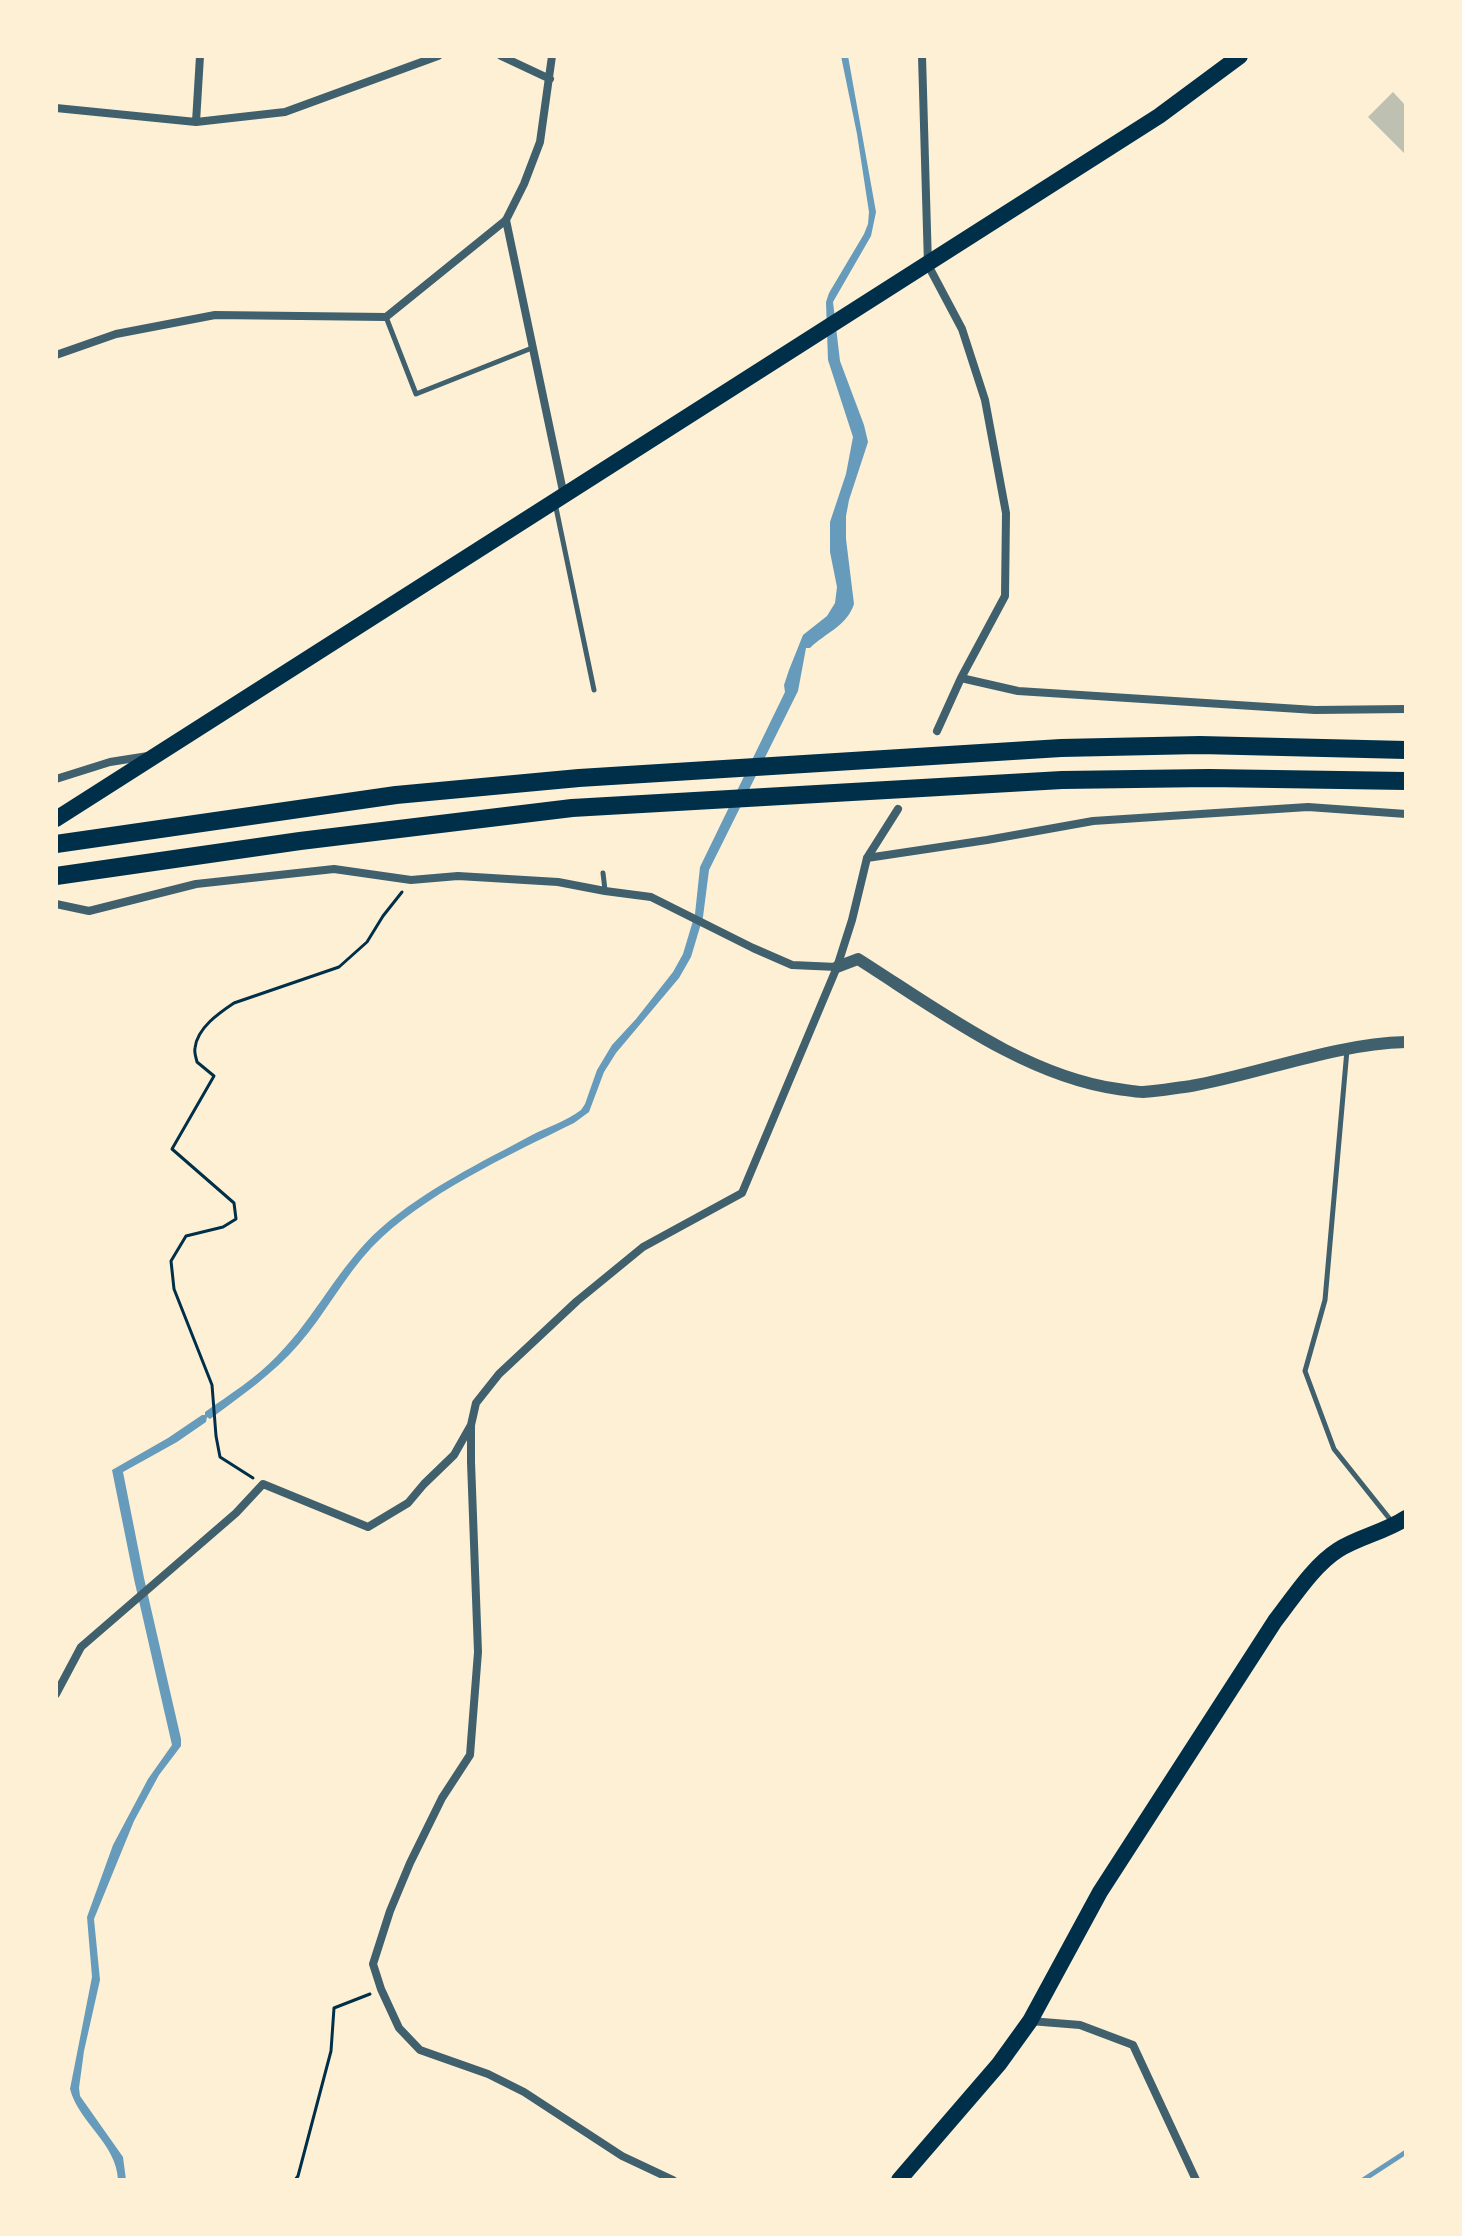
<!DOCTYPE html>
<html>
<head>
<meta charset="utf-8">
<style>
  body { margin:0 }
  #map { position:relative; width:1462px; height:2236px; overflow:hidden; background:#fdf0d5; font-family:Figtree,sans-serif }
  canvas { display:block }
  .frame { position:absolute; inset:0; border:58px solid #fdf0d5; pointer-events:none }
</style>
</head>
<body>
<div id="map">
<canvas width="1462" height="2236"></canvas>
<div class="frame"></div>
</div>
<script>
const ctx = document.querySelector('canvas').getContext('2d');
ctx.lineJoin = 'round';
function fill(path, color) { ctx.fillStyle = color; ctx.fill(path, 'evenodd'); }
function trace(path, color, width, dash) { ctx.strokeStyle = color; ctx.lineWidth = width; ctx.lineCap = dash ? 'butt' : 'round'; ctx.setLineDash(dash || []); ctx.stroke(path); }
fill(new Path2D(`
  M 841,56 L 848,56 L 876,212 L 871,236 L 833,302 L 840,361 L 864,425 L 868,442 L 849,500 L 846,516 L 846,539 L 854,604 C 847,626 825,633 810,648 L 806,648 L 798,691 L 709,870 L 703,917 L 691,957 L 679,978 L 616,1053 L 604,1072 L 589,1112 L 574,1123 C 509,1155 422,1195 372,1247 C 344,1277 325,1314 299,1344 C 273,1374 241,1396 210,1419 L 207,1417 L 206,1422 L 177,1442 L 123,1472 L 144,1578 L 181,1739 L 181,1746 L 159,1775 L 134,1821 L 94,1919 L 100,1980 L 84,2051 L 79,2088 L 80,2096 L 123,2157 L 126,2180 L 118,2180 C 117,2144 79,2123 70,2089 L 92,1977 L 87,1917 L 113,1845 L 148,1779 L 172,1745 L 134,1579 L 112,1470 L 168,1438 L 202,1415 L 205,1415 L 205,1412 C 229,1395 256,1378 277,1356 C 316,1317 339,1265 381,1228 C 426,1189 480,1163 532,1135 C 548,1127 566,1121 581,1110 L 585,1104 L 597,1070 L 612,1045 L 636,1019 L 673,972 L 683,954 L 695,914 L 700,867 L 785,692 L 784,685 L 789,670 L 803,635 L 827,616 L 835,603 L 837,587 L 830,552 L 830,522 L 846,474 L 853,437 L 828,360 L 826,302 L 829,293 L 864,234 L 868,224 L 869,212 L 857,134 Z`), '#669bbc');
trace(new Path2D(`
  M 1363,2180 L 1406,2152`), '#669bbc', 5);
fill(new Path2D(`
  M 1393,92 L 1406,106 L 1406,155 L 1368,117 Z`), '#bec0b2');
trace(new Path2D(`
  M 253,1478 L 220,1457 L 216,1436 L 212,1385 L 174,1289 L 171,1261 L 186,1236 L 223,1227 L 236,1219 L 234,1203 L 172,1149 L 214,1076 L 197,1062 C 196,1057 194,1053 195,1048 C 197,1028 219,1013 234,1003 L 339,967 L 367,942 L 383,916 L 402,892
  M 295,2180 L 298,2176 L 331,2051 L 334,2008 L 370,1994`), '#003049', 3);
trace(new Path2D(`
  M 386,317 L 416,394 L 532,348
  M 555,503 L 594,690
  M 603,873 L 605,890
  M 1347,1050 L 1325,1300 L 1305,1371 L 1334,1449 L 1393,1523`), '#3f606c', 5);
trace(new Path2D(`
  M 501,56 L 550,79
  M 922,56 L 928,265 L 962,329 L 985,400 L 1006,513 L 1005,596 L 961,678 L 937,731
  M 56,108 L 196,122 L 285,112 L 438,56
  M 196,122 L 200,56
  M 506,220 L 564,496
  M 56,355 L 116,334 L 215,315 L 386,317 L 506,220 L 524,184 L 540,142 L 552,56
  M 961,678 L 1018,691 L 1315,710 L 1406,709
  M 56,779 L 110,762 L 148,756
  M 867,858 L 987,840 L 1093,821 L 1308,807 L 1406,814
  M 56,904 L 89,911 L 196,884 L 334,869 L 411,880 L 458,876 L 558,882 L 605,891 L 651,897 L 753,948 L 792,965 L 837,967
  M 56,1694 L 81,1647 L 236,1513 L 263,1484 L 368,1527 L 408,1503 L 424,1484 L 454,1455 L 471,1425
  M 1030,2021 L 1080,2025 L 1133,2045 L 1196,2180
  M 673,2180 L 622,2156 L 524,2092 L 488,2074 L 420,2050 L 399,2028 L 381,1989 L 373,1964 L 390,1911 L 410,1863 L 442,1798 L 470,1755 L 478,1652 L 471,1462 L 471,1425 L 476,1403 L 499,1374 L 577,1301 L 643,1247 L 742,1193 L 837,967 L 852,920 L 867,858 L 898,809`), '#3f606c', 8);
trace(new Path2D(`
  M 837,967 L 858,959 C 937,1009 1025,1076 1118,1089 C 1126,1090 1135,1092 1143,1092 C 1158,1091 1175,1088 1191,1086 C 1263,1073 1333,1044 1406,1042`), '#3f606c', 12);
trace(new Path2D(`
  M 899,2180 L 999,2064 L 1030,2021 L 1100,1892 L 1275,1621 C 1293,1598 1313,1566 1338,1550 C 1358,1537 1385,1532 1406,1518`), '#003049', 16);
trace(new Path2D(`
  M 56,819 L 1159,116 L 1240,56`), '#003049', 16);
trace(new Path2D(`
  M 56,844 L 396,795 L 579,778 L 1061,748 L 1200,745 L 1406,750
  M 56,876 L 300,841 L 572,808 L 1062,780 L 1209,778 L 1406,781`), '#003049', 18);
</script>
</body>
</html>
